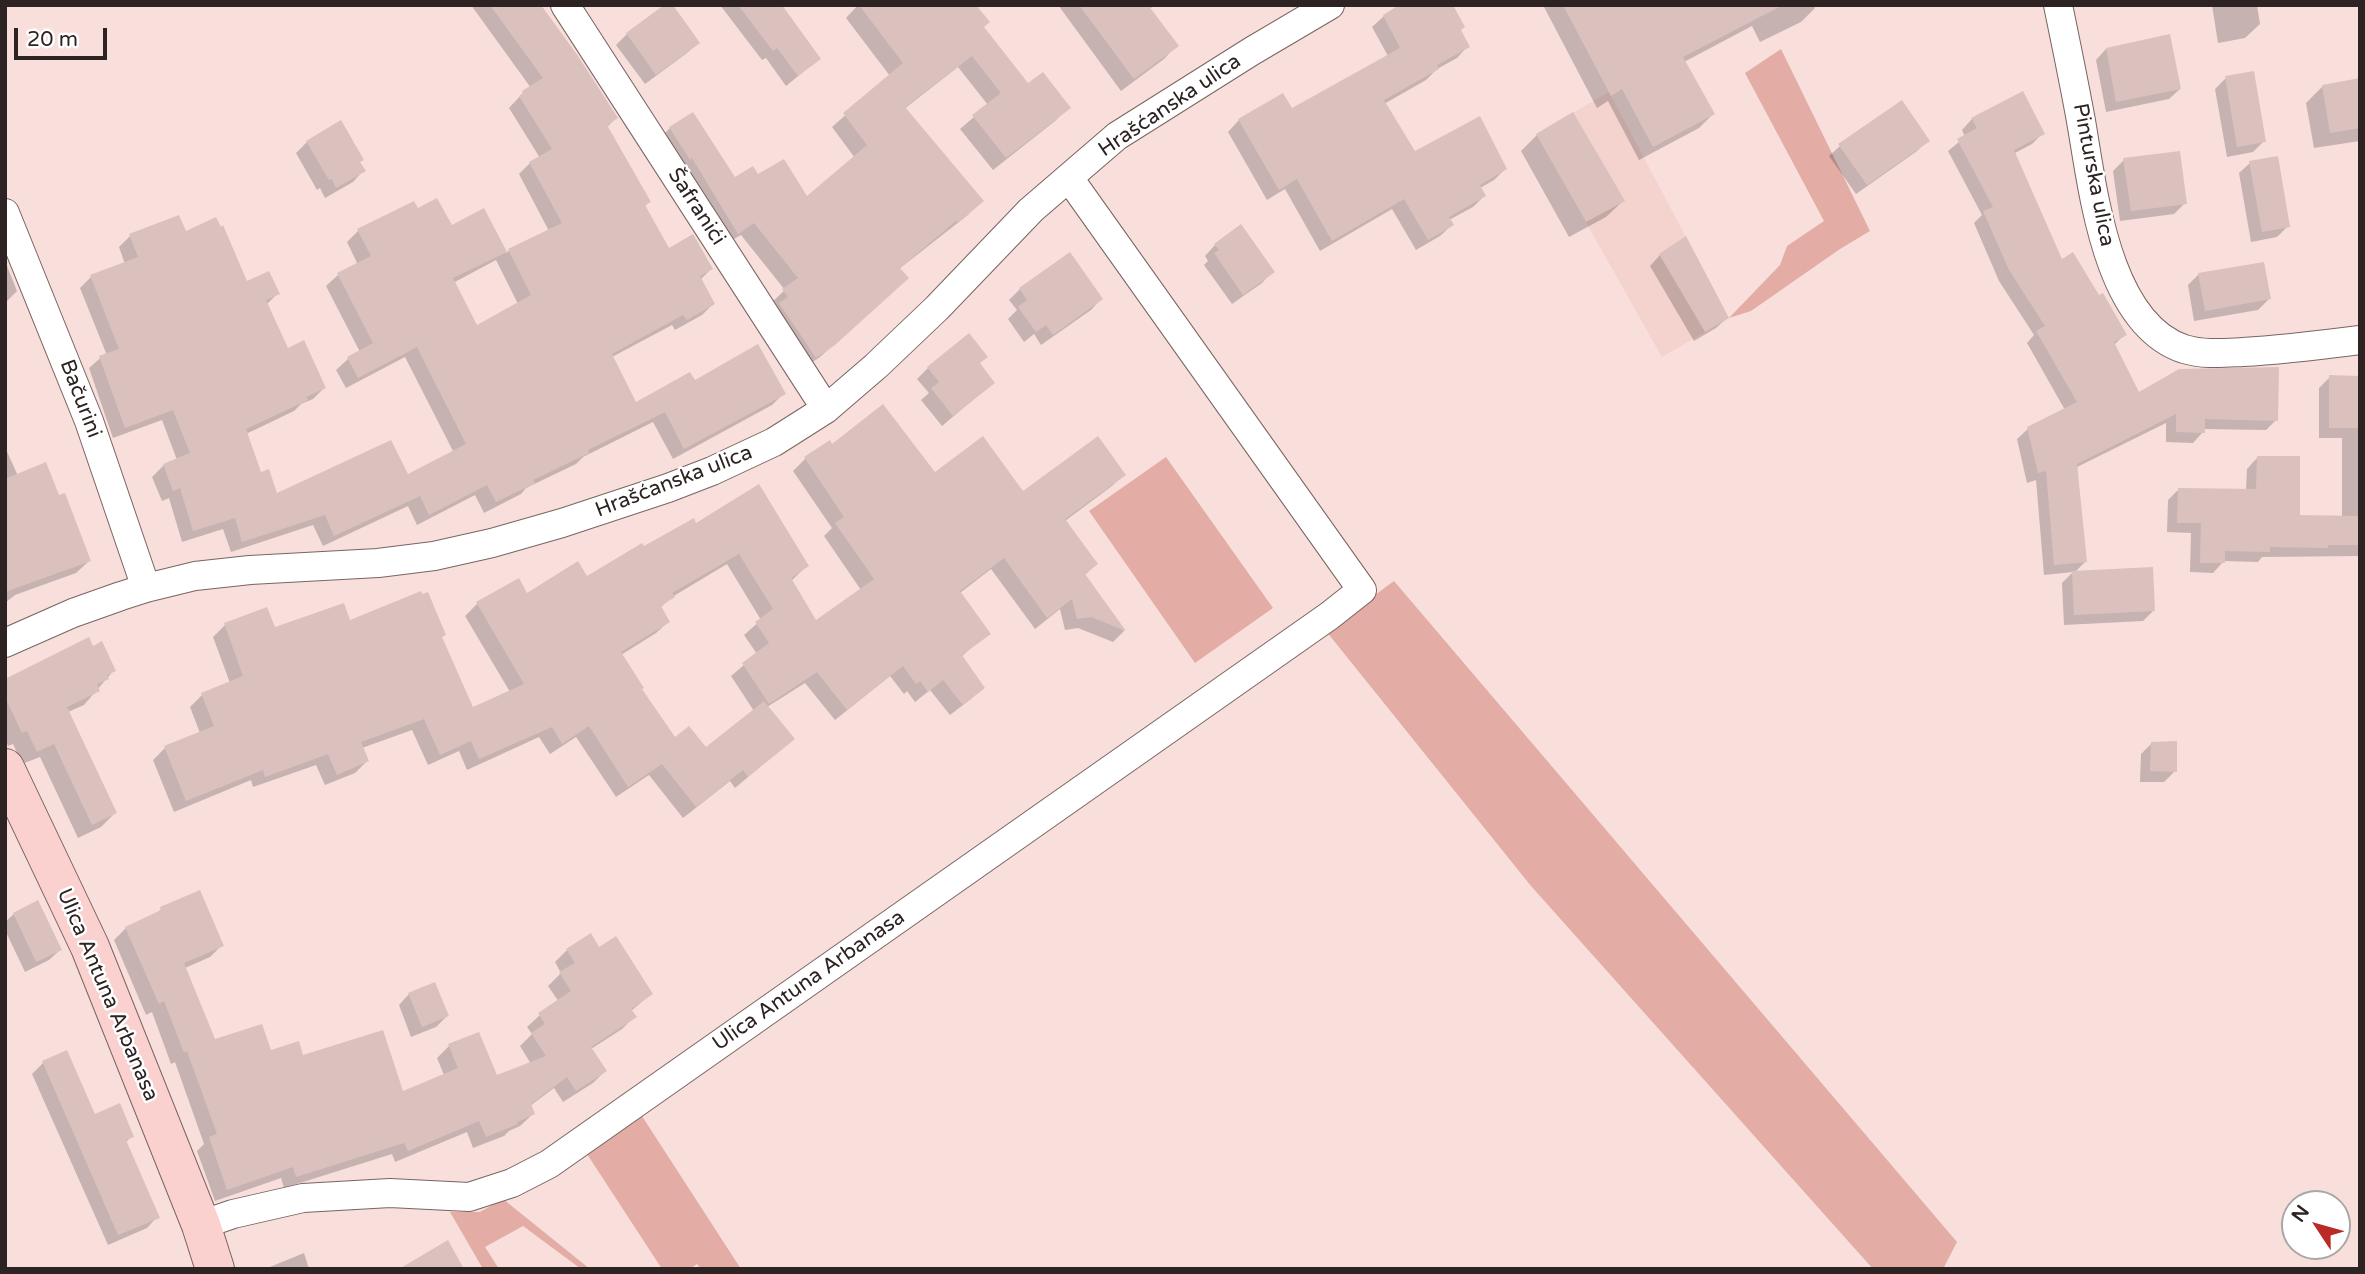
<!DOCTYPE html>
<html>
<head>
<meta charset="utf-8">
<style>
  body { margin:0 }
  #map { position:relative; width:2365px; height:1274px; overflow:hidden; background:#f8dfdc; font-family:"Varela Round",sans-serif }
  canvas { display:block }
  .frame { position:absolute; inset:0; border:7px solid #2c2322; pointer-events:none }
  .north { position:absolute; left:2281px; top:1190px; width:70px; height:70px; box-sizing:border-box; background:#fff; border:2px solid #aba7a7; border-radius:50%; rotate:306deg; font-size:19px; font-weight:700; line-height:28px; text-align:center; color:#2c2322 }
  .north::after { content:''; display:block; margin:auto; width:24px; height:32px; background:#ba2b28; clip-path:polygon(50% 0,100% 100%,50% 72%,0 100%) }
  .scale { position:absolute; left:14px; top:28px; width:93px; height:32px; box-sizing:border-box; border:4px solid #2c2322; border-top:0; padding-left:9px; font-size:21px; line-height:24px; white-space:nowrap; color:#2c2322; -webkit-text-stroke:5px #fff; paint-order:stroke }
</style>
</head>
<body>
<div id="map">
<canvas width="2365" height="1274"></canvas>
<div class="frame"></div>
<div class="north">N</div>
<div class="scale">20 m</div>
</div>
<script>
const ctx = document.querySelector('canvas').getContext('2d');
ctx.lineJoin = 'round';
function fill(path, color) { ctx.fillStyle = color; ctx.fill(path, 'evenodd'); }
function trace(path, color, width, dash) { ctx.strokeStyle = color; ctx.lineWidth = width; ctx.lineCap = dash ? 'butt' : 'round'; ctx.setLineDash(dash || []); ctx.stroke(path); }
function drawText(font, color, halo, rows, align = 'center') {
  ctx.font = font + ' "Varela Round",sans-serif'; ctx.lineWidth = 5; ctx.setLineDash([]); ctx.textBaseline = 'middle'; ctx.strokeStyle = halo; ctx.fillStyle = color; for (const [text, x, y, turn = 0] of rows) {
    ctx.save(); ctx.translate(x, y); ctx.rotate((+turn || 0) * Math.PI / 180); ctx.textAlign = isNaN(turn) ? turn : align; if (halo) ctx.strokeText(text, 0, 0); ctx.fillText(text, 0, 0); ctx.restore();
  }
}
fill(new Path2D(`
  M 1609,92 L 1729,318 L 1662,357 L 1536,134 Z`), '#f4d2ce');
fill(new Path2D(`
  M 1781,49 L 1870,231 L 1840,249 L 1751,311 L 1729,318 L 1780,265 L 1787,246 L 1824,221 L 1745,73 Z
  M 1166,457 L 1273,608 L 1195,663 L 1089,511 Z
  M 1394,581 L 1957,1242 L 1943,1269 L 1873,1269 L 1531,886 L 1326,631 Z
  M 640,1113 L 741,1269 L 701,1269 L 697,1264 L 690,1269 L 662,1269 L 585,1151 Z
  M 503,1199 L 590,1269 L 581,1269 L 523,1226 L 485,1247 L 499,1269 L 483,1269 L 450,1212 L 480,1212 Z`), '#e3ada6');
fill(new Path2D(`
  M 471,5 L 539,5 L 616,118 L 607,127 L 649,202 L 644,207 L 669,250 L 711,269 L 700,280 L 713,304 L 702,315 L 675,330 L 672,325 L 612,357 L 635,404 L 694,382 L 783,394 L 772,405 L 673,459 L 653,422 L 583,457 L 576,464 L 526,488 L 521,494 L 484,513 L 475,495 L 417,525 L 408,506 L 323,546 L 313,525 L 231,552 L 223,529 L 182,542 L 169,498 L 162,501 L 152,477 L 164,465 L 177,460 L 162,420 L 113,438 L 89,368 L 106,353 L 80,288 L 91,277 L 125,264 L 119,247 L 130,236 L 185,234 L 247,283 L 278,293 L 266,305 L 287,350 L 324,388 L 313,399 L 301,404 L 294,411 L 246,434 L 260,474 L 276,496 L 408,476 L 454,453 L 405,357 L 346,388 L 336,370 L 348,359 L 360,352 L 326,286 L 338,275 L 358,265 L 347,242 L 358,231 L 417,211 L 451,227 L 483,210 L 505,253 L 549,231 L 519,174 L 530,163 L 540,158 L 509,108 L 523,93 L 531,88 ZM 496,260 L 518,304 L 476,328 L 453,283 Z
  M 720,5 L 779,5 L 819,59 L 786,86 L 766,58 L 762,60 Z
  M 858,5 L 974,5 L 982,27 L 1027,86 L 1068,108 L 1055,121 L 993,170 L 960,129 L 988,105 L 958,67 L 904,109 L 969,214 L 899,269 L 894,290 L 820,357 L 802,369 L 771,303 L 785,290 L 741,235 L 724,245 L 657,141 L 670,128 L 734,180 L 758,177 L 806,199 L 855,158 L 832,127 L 890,76 L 846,18 Z
  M 1058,5 L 1155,5 L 1149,9 L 1176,46 L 1164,59 L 1121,91 Z
  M 1543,5 L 1814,5 L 1815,8 L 1801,22 L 1760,42 L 1752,26 L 1684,62 L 1713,114 L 1699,128 L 1639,160 L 1608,101 L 1597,108 Z
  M 2212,5 L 2257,5 L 2260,24 L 2245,38 L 2218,43 Z
  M 1384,16 L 1459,31 L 1468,46 L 1457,58 L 1437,69 L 1426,80 L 1384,104 L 1415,154 L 1505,169 L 1494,180 L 1480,188 L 1484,196 L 1473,207 L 1449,220 L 1452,225 L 1440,236 L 1416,250 L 1392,209 L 1320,251 L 1285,189 L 1267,200 L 1228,132 L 1239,120 L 1291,111 L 1388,56 L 1372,27 Z
  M 627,34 L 698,43 L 687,53 L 645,84 L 616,45 Z
  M 2106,49 L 2180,89 L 2169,99 L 2106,112 L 2096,60 Z
  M 2226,78 L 2264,141 L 2253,152 L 2227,157 L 2215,89 Z
  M 2360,80 L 2360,141 L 2314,148 L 2306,103 L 2323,86 Z
  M 1972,119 L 2043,133 L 2032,144 L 2013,154 L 2061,262 L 2099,297 L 2125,334 L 2114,345 L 2139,395 L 2276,420 L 2266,430 L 2203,429 L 2203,432 L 2193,443 L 2166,442 L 2166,423 L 2075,468 L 2085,562 L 2074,573 L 2153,611 L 2143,621 L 2064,625 L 2062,583 L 2073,572 L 2044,575 L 2036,480 L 2027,483 L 2017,439 L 2028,429 L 2065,410 L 2027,343 L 2034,335 L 1999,281 L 1974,223 L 1982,215 L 1948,151 L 1965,137 L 1962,130 Z
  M 1537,135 L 1623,201 L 1606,217 L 1569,237 L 1521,151 Z
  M 1928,140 L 1917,151 L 1856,194 L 1829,156 L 1840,146 Z
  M 307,142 L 359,162 L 363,171 L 353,182 L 325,198 L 320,188 L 317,190 L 296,153 Z
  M 2124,160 L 2185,203 L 2174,214 L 2120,221 L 2113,171 Z
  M 2250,163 L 2288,226 L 2277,237 L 2251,242 L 2239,173 Z
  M 1215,245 L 1272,272 L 1262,283 L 1232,304 L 1204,265 L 1208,261 L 1205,256 Z
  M 1660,255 L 1727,318 L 1716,328 L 1694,341 L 1650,266 Z
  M 5,261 L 17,291 L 5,303 Z
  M 2199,274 L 2269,299 L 2258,310 L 2194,321 L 2188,285 Z
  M 1020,289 L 1101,299 L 1091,310 L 1041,345 L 1034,334 L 1024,342 L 1008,319 L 1017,310 L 1009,300 Z
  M 978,364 L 993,383 L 942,426 L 921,400 L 929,393 L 917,379 L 928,368 Z
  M 2330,377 L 2360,377 L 2360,556 L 2262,557 L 2258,562 L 2224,561 L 2213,573 L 2190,572 L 2191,533 L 2167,532 L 2168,500 L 2179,489 L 2246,490 L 2247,469 L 2257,458 L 2298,517 L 2342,518 L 2342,438 L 2319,438 L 2319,388 Z
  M 832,446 L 935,474 L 1022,493 L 1124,475 L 1112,486 L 1065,521 L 1096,564 L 1084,576 L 1124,631 L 1113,642 L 1078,628 L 1065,630 L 1060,609 L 1035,629 L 991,569 L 960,593 L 988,633 L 961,657 L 982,687 L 971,699 L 950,715 L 930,690 L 915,702 L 907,691 L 904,694 L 890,676 L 835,720 L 805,683 L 767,707 L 793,739 L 735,788 L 730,781 L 683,818 L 649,775 L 616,797 L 576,737 L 550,754 L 539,737 L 467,770 L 459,751 L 428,765 L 412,730 L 362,748 L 367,761 L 355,773 L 325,785 L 316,765 L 253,787 L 251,780 L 174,812 L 153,760 L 165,748 L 200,733 L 190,707 L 202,695 L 230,683 L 213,637 L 225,625 L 274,630 L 349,622 L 444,635 L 440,639 L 472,709 L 510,692 L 465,616 L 477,604 L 518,580 L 526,595 L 586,578 L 696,525 L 807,566 L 791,581 L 816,622 L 861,590 L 824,536 L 832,528 L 793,471 L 805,459 ZM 727,564 L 761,620 L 744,635 L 757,654 L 731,676 L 754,711 L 705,750 L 674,740 L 640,689 L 621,655 L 656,633 L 668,622 L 660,608 L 672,597 Z
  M 5,447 L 18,476 L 89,561 L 76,573 L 15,595 L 5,603 Z
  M 92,648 L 114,670 L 84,705 L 68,712 L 115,813 L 101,827 L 78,838 L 40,757 L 22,764 L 13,744 L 8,746 L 5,739 L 5,681 Z
  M 2152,743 L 2175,771 L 2164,782 L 2140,782 L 2141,754 Z
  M 161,909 L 222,945 L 210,957 L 185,968 L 214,1041 L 302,1057 L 402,1094 L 444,1075 L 437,1058 L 449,1046 L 496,1078 L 531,1064 L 520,1046 L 532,1034 L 527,1027 L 540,1015 L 559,1002 L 548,986 L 561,973 L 555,962 L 567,950 L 599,949 L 651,994 L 631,1011 L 634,1017 L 622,1029 L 591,1049 L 605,1071 L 593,1083 L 563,1102 L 554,1088 L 530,1106 L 533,1114 L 520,1126 L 509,1131 L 504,1136 L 473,1148 L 467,1132 L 395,1162 L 392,1154 L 284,1188 L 281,1178 L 215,1201 L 197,1151 L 204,1144 L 175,1062 L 171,1064 L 152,1012 L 146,1015 L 114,940 L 126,928 L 154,916 Z
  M 14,914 L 60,950 L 49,960 L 25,972 L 5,930 L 5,922 Z
  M 409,994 L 447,1016 L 436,1027 L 411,1037 L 399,1005 Z
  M 66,1053 L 94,1116 L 132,1136 L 125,1143 L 157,1217 L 147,1228 L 108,1245 L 32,1074 L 43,1063 Z
  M 304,1253 L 309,1269 L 265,1269 Z`), '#0003');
fill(new Path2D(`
  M 490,5 L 541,5 L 578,56 L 618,118 L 607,125 L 651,202 L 645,205 L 669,248 L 693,234 L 713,269 L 700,276 L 715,304 L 687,320 L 683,315 L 612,354 L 636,402 L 690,372 L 695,380 L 758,344 L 786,394 L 684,449 L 665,412 L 588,450 L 589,453 L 533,480 L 535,483 L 496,502 L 487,485 L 429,515 L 420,496 L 334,536 L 325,515 L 242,542 L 235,518 L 193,531 L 180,488 L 173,491 L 163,464 L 190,453 L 173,410 L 125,428 L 99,356 L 119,349 L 90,275 L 138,257 L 129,234 L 179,215 L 186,231 L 216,217 L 221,227 L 223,225 L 247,281 L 269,271 L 280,294 L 266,300 L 288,348 L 304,340 L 326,388 L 306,397 L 308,400 L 246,429 L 261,472 L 269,469 L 277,493 L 391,440 L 408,474 L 466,444 L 417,347 L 358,378 L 347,357 L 373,343 L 337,273 L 371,256 L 357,229 L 414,201 L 418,208 L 437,198 L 452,225 L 484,208 L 507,252 L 453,278 L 477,325 L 531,295 L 508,249 L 562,223 L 529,162 L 552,149 L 519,96 L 523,93 L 522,91 L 543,78 Z
  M 664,5 L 673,5 L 700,43 L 656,75 L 626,33 Z
  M 738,5 L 782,5 L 821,59 L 798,76 L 777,48 L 773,51 Z
  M 859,5 L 976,5 L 990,22 L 984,27 L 1028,83 L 1043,72 L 1071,108 L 1006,158 L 972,115 L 1001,93 L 972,56 L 905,107 L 984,201 L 958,223 L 956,221 L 900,268 L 909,278 L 835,345 L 816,358 L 779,303 L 788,297 L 782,289 L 798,278 L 754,223 L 738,234 L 692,158 L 690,160 L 669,127 L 693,112 L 735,177 L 753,166 L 758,174 L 784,159 L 807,196 L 867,145 L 843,113 L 903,63 Z
  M 1079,5 L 1148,5 L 1179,46 L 1134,79 Z
  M 1399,5 L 1453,5 L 1465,27 L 1461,30 L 1470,47 L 1437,65 L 1439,69 L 1384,100 L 1415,151 L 1480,116 L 1507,169 L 1480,185 L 1486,196 L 1449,217 L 1454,225 L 1428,240 L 1404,199 L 1332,241 L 1297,179 L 1279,190 L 1238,119 L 1283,93 L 1292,108 L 1400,48 L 1383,15 Z
  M 1563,5 L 1783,5 L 1683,57 L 1715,114 L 1653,147 L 1622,89 L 1611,96 Z
  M 2170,34 L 2181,89 L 2116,102 L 2106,48 Z
  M 2254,71 L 2266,142 L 2237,147 L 2225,76 Z
  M 2360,78 L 2360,128 L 2330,133 L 2322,85 Z
  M 2023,91 L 2045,134 L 2014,150 L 2062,259 L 2073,252 L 2099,295 L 2103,293 L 2127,335 L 2114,342 L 2139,392 L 2179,369 L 2279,367 L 2278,421 L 2205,419 L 2205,433 L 2176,432 L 2176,414 L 2077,464 L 2087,562 L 2054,565 L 2046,471 L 2038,473 L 2027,427 L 2077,402 L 2036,331 L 2045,326 L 2009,270 L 1983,211 L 1993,207 L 1957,139 L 1977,128 L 1971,118 Z
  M 1902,100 L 1930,141 L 1867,185 L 1838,144 Z
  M 1573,112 L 1625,201 L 1586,222 L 1536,134 Z
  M 341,120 L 364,160 L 360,162 L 366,171 L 336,188 L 332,179 L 329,180 L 306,141 Z
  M 2180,151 L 2187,204 L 2131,211 L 2123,158 Z
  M 2278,156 L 2290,227 L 2262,232 L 2249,161 Z
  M 1241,224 L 1275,272 L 1243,295 L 1214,253 L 1219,250 L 1214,244 Z
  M 1686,236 L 1729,318 L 1705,332 L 1659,254 Z
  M 1070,252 L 1103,299 L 1053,335 L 1046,325 L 1036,332 L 1018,307 L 1027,300 L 1019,288 Z
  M 2264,262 L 2271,299 L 2205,311 L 2198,273 Z
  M 969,333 L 988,357 L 980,363 L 995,383 L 953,416 L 931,388 L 939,382 L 927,367 Z
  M 2329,375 L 2360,376 L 2360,428 L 2329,428 Z
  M 883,404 L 935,472 L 983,436 L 1023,491 L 1098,436 L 1126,475 L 1065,519 L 1098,564 L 1085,574 L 1126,631 L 1091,617 L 1077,619 L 1072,599 L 1047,618 L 1004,558 L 960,591 L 991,634 L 962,655 L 985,688 L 963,705 L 943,680 L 928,692 L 920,681 L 916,684 L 903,666 L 847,710 L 817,672 L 769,704 L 742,663 L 769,643 L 755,622 L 773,609 L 739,554 L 672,593 L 675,597 L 661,606 L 670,622 L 621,652 L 644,688 L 642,689 L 675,737 L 689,726 L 706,747 L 764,701 L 795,739 L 748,777 L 743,770 L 696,807 L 662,764 L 628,787 L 589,726 L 562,744 L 552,727 L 479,759 L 471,741 L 440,755 L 424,719 L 361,742 L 369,761 L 337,775 L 328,754 L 265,777 L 263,770 L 186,801 L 164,746 L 214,726 L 201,693 L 243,676 L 224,623 L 267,607 L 275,627 L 344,603 L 350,620 L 421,591 L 422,594 L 428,592 L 446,635 L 442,637 L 473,707 L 524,684 L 476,602 L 519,578 L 527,593 L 578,561 L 587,576 L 642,543 L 644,546 L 694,518 L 696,523 L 759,484 L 809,566 L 791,578 L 816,620 L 874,579 L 835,523 L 844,517 L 804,457 L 830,440 L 832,444 Z
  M 2257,456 L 2300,456 L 2300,515 L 2360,516 L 2360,545 L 2328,545 L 2328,548 L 2270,547 L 2270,552 L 2225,551 L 2225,563 L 2200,563 L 2201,523 L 2177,523 L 2178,488 L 2256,489 Z
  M 46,462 L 59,495 L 65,493 L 91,561 L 5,592 L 5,479 Z
  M 2153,567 L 2155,611 L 2074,615 L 2072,571 Z
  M 89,637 L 93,646 L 102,641 L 116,671 L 107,675 L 109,679 L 97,684 L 100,691 L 67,707 L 117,813 L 92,825 L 54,744 L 37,752 L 27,731 L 22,733 L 5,697 L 5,679 Z
  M 2177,741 L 2177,772 L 2150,771 L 2151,742 Z
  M 200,890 L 224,946 L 184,963 L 215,1039 L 262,1024 L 271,1050 L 299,1041 L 303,1055 L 383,1030 L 403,1091 L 458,1068 L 448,1044 L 479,1032 L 497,1075 L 546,1056 L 531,1033 L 545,1024 L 538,1013 L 571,991 L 559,972 L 575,963 L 566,949 L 591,933 L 599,947 L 616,936 L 653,994 L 631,1009 L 637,1017 L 591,1047 L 607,1071 L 576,1091 L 567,1077 L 531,1104 L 535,1114 L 517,1122 L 518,1124 L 486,1137 L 479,1121 L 408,1151 L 404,1143 L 296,1177 L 293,1167 L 227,1190 L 209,1137 L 217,1134 L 187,1051 L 184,1053 L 164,1001 L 159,1004 L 125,927 L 161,910 L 160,907 Z
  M 38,900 L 62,950 L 36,962 L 13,913 Z
  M 435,982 L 449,1016 L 422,1027 L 408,993 Z
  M 67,1050 L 95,1114 L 120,1103 L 134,1137 L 126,1140 L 160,1218 L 118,1235 L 42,1061 Z
  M 448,1240 L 464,1269 L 399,1269 Z`), '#dac1be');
const minor = new Path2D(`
  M 565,5 L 826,409
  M 2058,5 C 2066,44 2074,82 2081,121 C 2093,189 2106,323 2184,349 C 2204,355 2223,353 2243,352 C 2282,350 2321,345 2360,340
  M 5,213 L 89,421 L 146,588
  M 5,643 L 73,613 L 121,596 L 146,588 L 195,576 L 250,570 L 378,563 L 434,556 L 492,543 L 562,523 L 668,488 L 712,471 L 774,442 L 826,409 L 876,366 L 937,308 L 1031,210 L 1117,136 L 1252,51 L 1330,5
  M 201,1225 L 233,1214 L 303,1198 L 390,1193 L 469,1197 L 512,1183 L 549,1164 L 1329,616 L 1362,590 L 1069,178`);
const secondary = new Path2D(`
  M 5,768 L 90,947 L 201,1225 L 215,1269`);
trace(minor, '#796461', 30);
trace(secondary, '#796461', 40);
trace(minor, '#fff', 28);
trace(secondary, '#fad1ce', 38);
drawText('21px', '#2c2322', '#fff', [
  ["Hrašćanska ulica",1170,106,-34],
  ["Pinturska ulica",2093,175,79],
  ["Šafranići",696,207,57],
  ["Bačurini",80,399,69],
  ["Hrašćanska ulica",674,482,-21],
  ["Ulica Antuna Arbanasa",809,981,-35],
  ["Ulica Antuna Arbanasa",107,995,67]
]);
</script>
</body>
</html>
